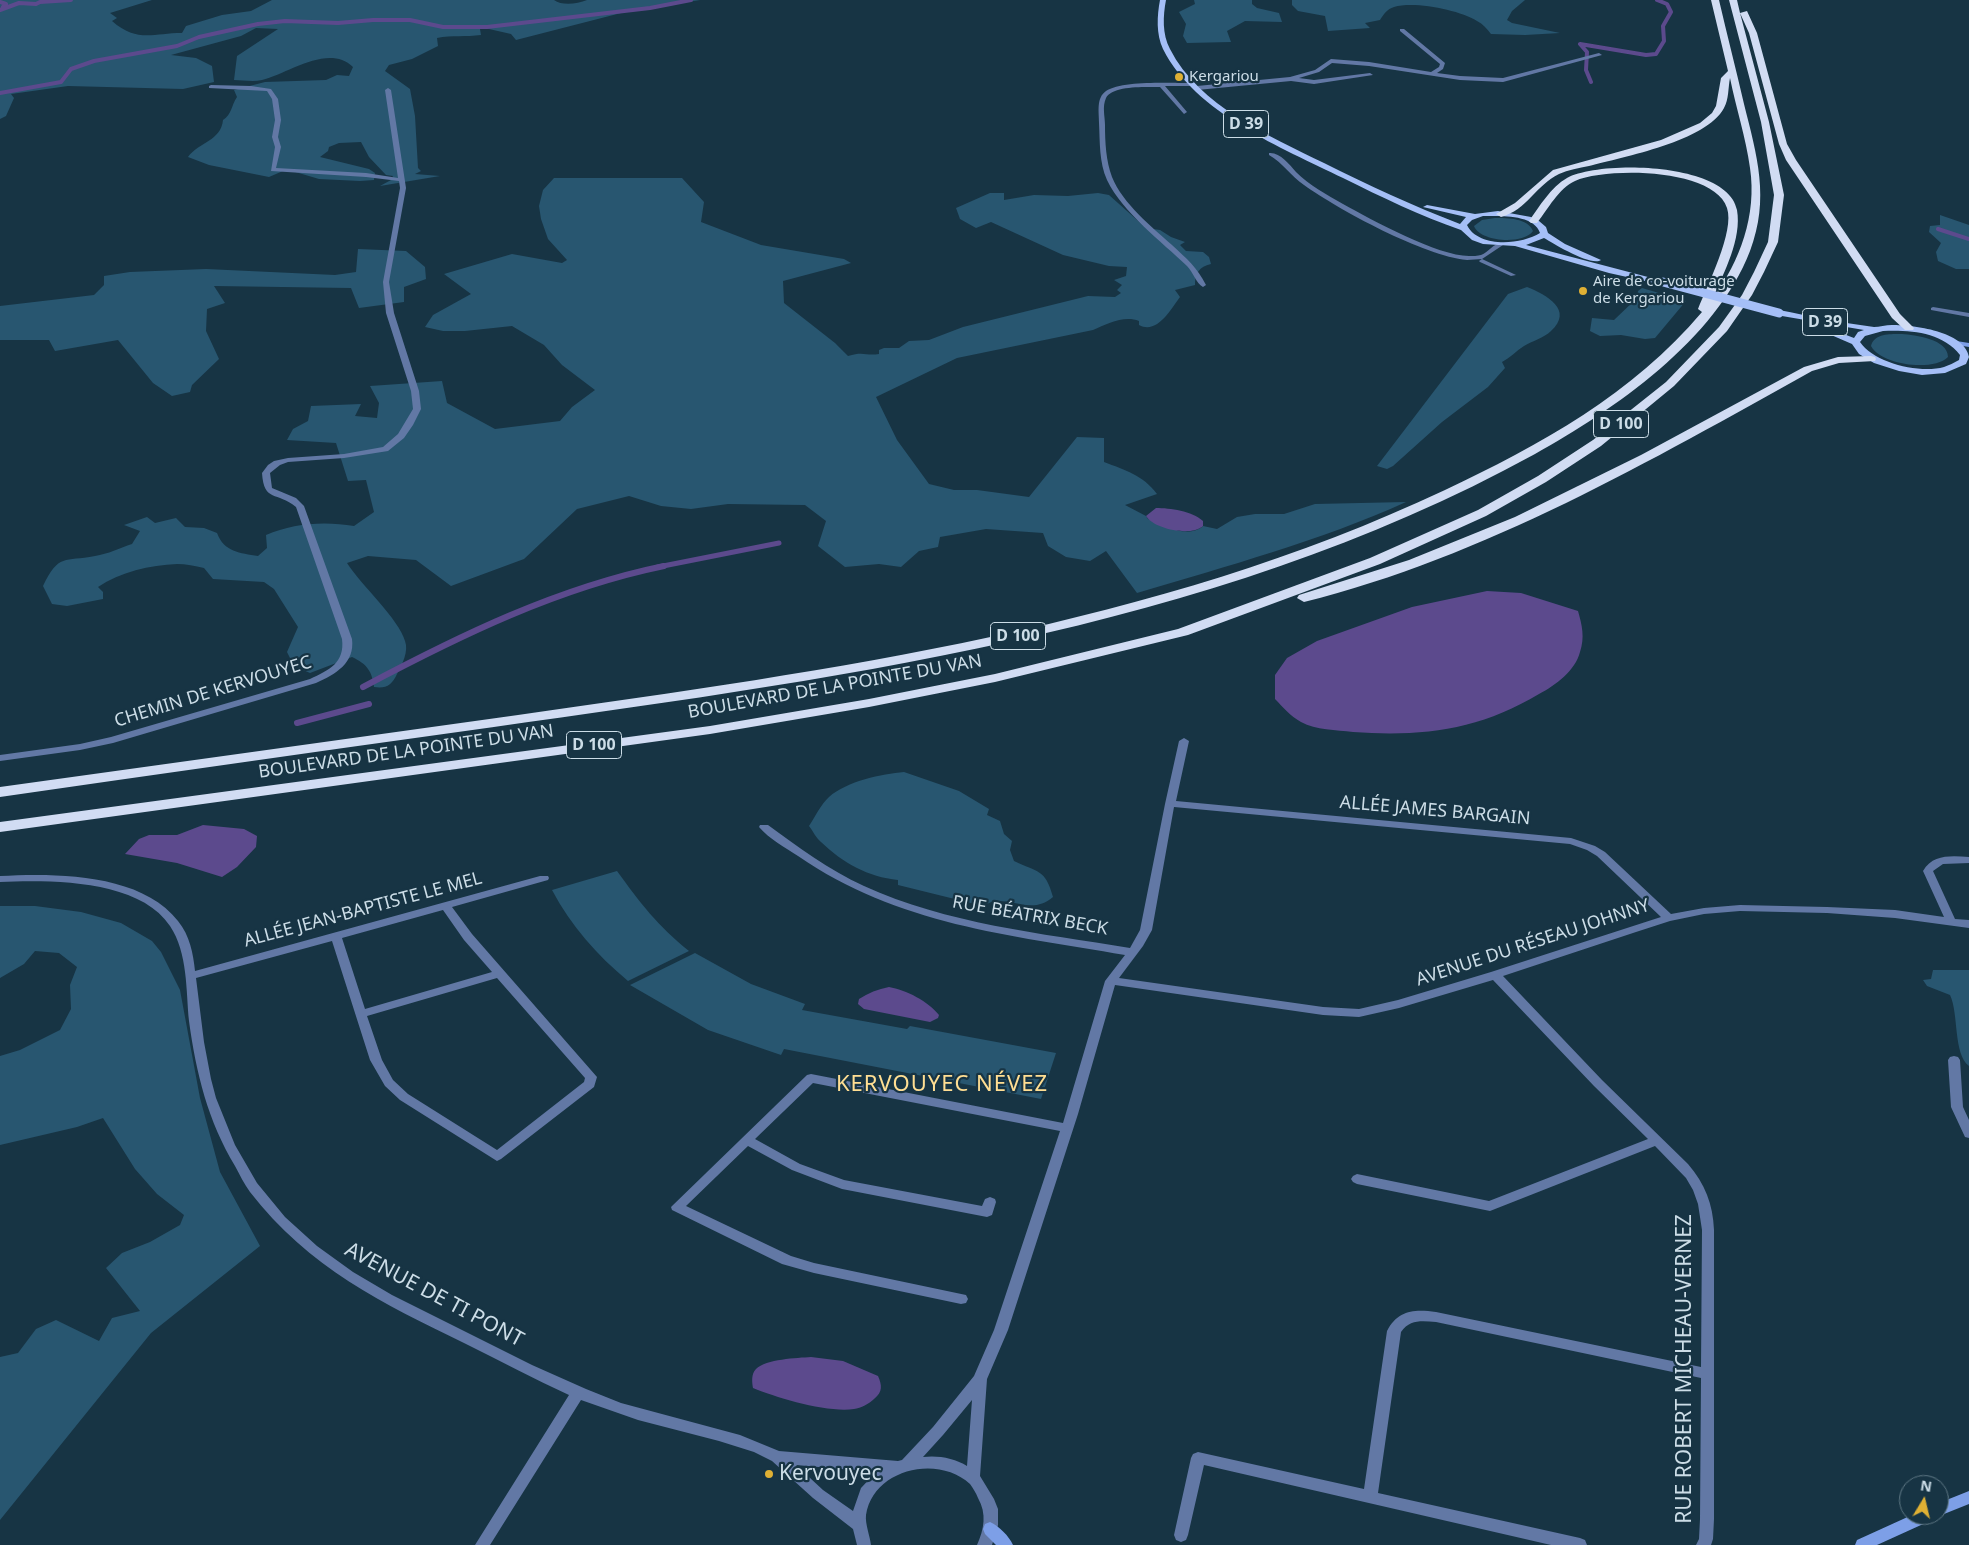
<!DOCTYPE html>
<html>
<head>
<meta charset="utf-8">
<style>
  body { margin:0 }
  #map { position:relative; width:1969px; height:1545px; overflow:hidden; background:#173444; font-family:"Noto Sans",sans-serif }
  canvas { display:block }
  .north { position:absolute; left:1899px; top:1475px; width:50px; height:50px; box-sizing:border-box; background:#173444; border:1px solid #5f7885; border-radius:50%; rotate:9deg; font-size:14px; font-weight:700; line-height:20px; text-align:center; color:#ccdde7 }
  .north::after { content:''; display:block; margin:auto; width:18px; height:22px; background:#dfb034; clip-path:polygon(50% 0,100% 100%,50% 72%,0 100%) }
</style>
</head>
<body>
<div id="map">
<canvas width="1969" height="1545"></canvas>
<div class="north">N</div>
</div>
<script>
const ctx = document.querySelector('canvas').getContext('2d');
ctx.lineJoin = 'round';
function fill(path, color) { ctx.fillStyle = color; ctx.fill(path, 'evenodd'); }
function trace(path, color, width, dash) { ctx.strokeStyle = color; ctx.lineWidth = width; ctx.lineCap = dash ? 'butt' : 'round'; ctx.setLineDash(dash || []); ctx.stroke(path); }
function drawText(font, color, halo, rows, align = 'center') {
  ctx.font = font + ' "Noto Sans",sans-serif'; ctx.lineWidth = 4.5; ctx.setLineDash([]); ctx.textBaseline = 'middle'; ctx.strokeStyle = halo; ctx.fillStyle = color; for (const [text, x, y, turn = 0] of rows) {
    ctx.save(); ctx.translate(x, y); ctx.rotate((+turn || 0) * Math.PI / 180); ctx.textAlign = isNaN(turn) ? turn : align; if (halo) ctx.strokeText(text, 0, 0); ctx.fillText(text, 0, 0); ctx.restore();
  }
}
fill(new Path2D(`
  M 0,0 L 152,0 L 110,13 L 117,18 L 112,21 C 137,43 153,33 182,33 L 186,26 L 222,15 L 251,11 L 272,0 L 554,0 C 562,6 577,4 587,0 L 700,0 L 625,12 L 516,40 L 511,34 L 489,29 L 480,29 L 481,35 C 466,37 452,35 437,38 L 438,46 L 412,59 L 389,65 L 385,71 L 410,89 L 415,116 L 418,168 L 421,171 L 415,174 L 440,176 L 380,186 L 391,180 L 393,176 L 386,175 L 369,157 L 361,142 L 339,143 L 329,147 L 328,151 L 320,157 L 369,169 L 375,173 L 374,180 L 360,181 L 319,179 L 292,171 L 283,171 L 269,177 L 209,165 L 188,157 C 199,142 221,141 223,120 C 232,114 231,106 237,97 L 234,90 L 265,82 L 326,80 L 337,75 L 349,76 L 353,67 C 328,43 288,74 262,80 C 253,82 243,80 234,80 L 237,56 L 278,29 L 256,28 L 241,36 L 171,55 L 196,58 L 212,66 L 214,82 L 183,89 L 68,86 L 11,94 L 14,98 L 6,116 L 0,119 L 0,96 L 2,96 L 0,96 Z
  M 1194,0 L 1252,0 L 1252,4 L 1257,8 L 1279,13 L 1282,22 L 1245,21 L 1227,31 L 1231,42 L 1187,43 L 1183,36 L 1186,24 L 1179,12 L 1195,4 Z
  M 1292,0 L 1525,0 L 1512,11 L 1507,20 L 1512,23 L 1560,33 L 1525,35 L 1491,34 C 1487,29 1483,24 1477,21 C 1459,10 1415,1 1394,7 C 1387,9 1384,14 1380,20 L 1365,23 L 1370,28 L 1328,31 L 1325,16 L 1298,11 L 1292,5 Z
  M 554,178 L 682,178 L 704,202 L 701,222 L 761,245 L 844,259 L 851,263 L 783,281 L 784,303 L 835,343 L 848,356 C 864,351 865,356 879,354 L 879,350 L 884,348 L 899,348 L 909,341 L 929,340 L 963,327 L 1088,296 L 1115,297 L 1121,293 L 1117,290 L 1122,285 L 1114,280 L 1126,276 L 1127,267 L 1109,266 L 1063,255 L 991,222 L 976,228 L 960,219 L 956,208 L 990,193 L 1004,193 L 1004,200 L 1034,195 L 1068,196 L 1098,193 L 1109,195 L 1146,228 L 1160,230 L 1171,237 L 1185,242 L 1180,245 L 1186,251 L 1203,252 L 1209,257 L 1211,264 C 1199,267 1195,273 1195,285 L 1175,290 L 1180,297 C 1171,309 1157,335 1139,325 L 1139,321 C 1124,315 1107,324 1093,330 L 957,358 L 876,397 L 897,440 L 929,484 L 954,490 L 977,490 L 1029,497 L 1077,437 L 1104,438 L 1104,462 C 1125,470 1143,475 1157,494 L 1125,505 L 1146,516 L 1148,519 C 1163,526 1189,539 1203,526 L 1217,529 L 1237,517 L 1255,514 L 1284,514 L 1315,504 L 1406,502 C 1320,541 1227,566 1137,593 L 1106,551 L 1090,561 L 1066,557 L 1048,546 L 1043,533 L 986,529 L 940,537 L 938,547 L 919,551 L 901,567 L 879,564 L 845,567 L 818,546 L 826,521 L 805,505 L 728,504 L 691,509 L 661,506 L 629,496 L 577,509 L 524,559 L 451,586 L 416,560 L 368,556 L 347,563 C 361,585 399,619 405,641 C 409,651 402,665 397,674 C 392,685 386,689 374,687 C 372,671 367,664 352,657 L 310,673 L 294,666 L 287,652 L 298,627 L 274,589 L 264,582 L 213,579 L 204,568 C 195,566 186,564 177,564 C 150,565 120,572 98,587 L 103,592 L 103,599 L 67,606 L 52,604 L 43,586 C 59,553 64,562 95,556 C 108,554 120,548 132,544 L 140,531 L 124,525 L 147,517 L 155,523 L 176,518 L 185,527 L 204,528 L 217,533 C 224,552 240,553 258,556 L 267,548 L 266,535 C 293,523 325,521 354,526 L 374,512 L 366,480 L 348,481 L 336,443 L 287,440 L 293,429 L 308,421 L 311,406 L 361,404 L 355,416 L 377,418 L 379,403 L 370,386 L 442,381 L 447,403 L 495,429 L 560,421 L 572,407 L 595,390 L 562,365 L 544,345 L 512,326 L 465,331 L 443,331 L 425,327 L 433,315 L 471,294 L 444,274 L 512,254 L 562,263 L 567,260 L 548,239 L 541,219 L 539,206 L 543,190 Z
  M 1940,215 L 1969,225 L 1969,269 L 1956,269 L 1938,261 L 1936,252 L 1941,243 L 1929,232 L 1930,226 L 1940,225 Z
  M 1495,218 C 1507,218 1528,218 1533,231 C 1523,245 1480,242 1474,226 L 1482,220 Z
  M 358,249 L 406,251 L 425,267 L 426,279 L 404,287 L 404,302 L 359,308 L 351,288 L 214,286 L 225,303 L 207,309 L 206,331 L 219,359 L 192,385 L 190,392 L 172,396 L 153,383 L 118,340 L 55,351 L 49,340 L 0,340 L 0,306 L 94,295 L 104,285 L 104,276 L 130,272 L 206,269 L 335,275 L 356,272 Z
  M 1527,287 C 1547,295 1574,310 1551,331 C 1544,338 1532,341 1524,346 C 1516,351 1510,358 1502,362 L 1505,368 L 1488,387 L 1442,422 L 1393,466 L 1387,469 L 1377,466 L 1508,294 Z
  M 1642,288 L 1686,301 L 1655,338 L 1645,339 L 1621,335 L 1600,336 L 1590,331 L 1592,318 L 1614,320 L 1637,298 L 1638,291 Z
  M 1902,334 C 1915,335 1948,339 1948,357 C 1933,372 1881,365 1871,346 C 1874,333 1891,334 1902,334 Z
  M 904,772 L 959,791 L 989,809 L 987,815 L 1000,821 L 1004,834 L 1012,841 L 1010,850 L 1014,861 C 1038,873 1045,868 1053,897 C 1034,913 1020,901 998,901 C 993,900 988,904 983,906 L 898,885 L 898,880 C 868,877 843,863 821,842 C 816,838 813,831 809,826 C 815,817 821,804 829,797 C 847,781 882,774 904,772 Z
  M 617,871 C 641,904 657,925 689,951 L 628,981 C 597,955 571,926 552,890 Z
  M 0,906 L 35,906 L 81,912 L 121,923 L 152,941 L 161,952 L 180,990 L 200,1098 L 220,1172 L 260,1246 L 151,1333 L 0,1520 L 0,1357 L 18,1353 L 36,1329 L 56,1320 L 99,1341 L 112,1318 L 140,1311 L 106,1268 L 122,1253 L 150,1242 L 180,1225 L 184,1215 L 157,1194 L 135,1169 L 103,1118 L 77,1127 L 0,1145 L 0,1056 L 20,1050 L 60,1030 L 71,1009 L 70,985 L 77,967 L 59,953 L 35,951 L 24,964 L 0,978 Z
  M 695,953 L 751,984 L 805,1004 L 802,1010 L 907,1029 L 910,1026 L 1056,1053 L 1041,1099 L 784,1049 L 781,1055 L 708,1030 L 630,985 Z
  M 1933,970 L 1969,970 L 1969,1066 C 1953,1054 1959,1014 1950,995 L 1927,986 L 1923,980 L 1931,979 Z`), '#285670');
fill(new Path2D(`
  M 1156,508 C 1170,508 1192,511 1203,521 L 1203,526 C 1191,537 1154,529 1146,516 Z
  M 1487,591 L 1521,593 L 1578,611 C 1582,625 1585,637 1580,652 C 1575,671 1556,685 1539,694 C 1479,730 1422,737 1353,732 C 1336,730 1316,730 1301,722 C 1290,716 1283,707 1275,699 L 1275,675 L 1287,658 L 1317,641 L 1412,607 Z
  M 203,825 L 244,829 L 257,836 L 256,847 L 237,867 L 222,877 L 177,863 L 125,854 L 139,839 L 149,835 L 177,835 Z
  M 889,987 C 906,990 928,1001 939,1015 L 938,1018 L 930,1022 L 864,1009 L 858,1004 L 859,999 C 868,993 878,989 889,987 Z
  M 811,1357 L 843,1361 L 878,1376 C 882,1385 883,1392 874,1399 C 869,1404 861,1408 854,1409 C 828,1413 777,1398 753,1388 C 752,1382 751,1374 756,1369 C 766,1359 797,1358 811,1357 Z`), '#5c4a8d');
trace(new Path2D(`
  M 0,2 L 6,4 L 3,7
  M 0,10 L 19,3 L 36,4 L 40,2 L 71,0
  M 1591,82 L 1586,70 L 1587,52 L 1580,44 L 1646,55 L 1656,54 L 1664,41 L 1663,26 L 1671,12 L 1667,4 L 1657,0
  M 0,93 L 61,82 L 71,69 L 94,61 L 177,46 L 199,37 L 258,24 L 285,21 L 338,23 L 373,20 L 410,20 L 443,27 L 487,27 L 650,8 L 691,0
  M 1938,229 L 1969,239`), '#5c4a8d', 4);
trace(new Path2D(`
  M 658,567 L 779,543`), '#5c4a8d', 5);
trace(new Path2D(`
  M 363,687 C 459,636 557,588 664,566
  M 297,723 L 369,704`), '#5c4a8d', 6);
fill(new Path2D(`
  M 1400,29 L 1404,29 L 1445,63 L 1443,69 L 1437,73 L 1460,76 L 1503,78 L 1599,53 L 1602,55 L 1503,82 L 1460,80 L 1369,66 L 1332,63 L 1319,72 L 1299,78 L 1314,80 L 1370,73 L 1373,75 L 1314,84 L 1291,81 L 1197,90 L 1194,88 L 1197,86 L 1290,77 L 1315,70 L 1331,59 L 1369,62 L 1431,72 L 1439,67 L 1440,64 L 1400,31 Z
  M 1193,83 L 1196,85 L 1195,86 L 1165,86 L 1187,112 L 1184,114 L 1160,87 C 1147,87 1112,85 1106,98 C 1102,107 1105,116 1105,125 C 1105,142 1106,161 1112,177 C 1123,204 1151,226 1172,245 C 1187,259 1197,267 1206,285 L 1203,287 C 1196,283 1193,272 1187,266 C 1161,241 1123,213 1107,180 C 1099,162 1100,142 1099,123 C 1099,112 1096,98 1106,91 C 1122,80 1173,83 1193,83 Z
  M 211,85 L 251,86 L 271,89 L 278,99 L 281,120 L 278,137 L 281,147 L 276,168 L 366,173 L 398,178 L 385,90 L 388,88 L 391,90 L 406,188 L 389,282 L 394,313 L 419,391 L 421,409 L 413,425 L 404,438 L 388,451 L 344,458 L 288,462 L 280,465 L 270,473 L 272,488 L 296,498 L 304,506 L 352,639 C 355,663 336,674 316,683 L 113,743 L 80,750 L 0,761 L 0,755 L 80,744 L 111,737 L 310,679 C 329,670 345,663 342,639 L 296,507 C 277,491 264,503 262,473 L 268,465 L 274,461 L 288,458 L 344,454 L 383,447 L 398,434 L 413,409 L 411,391 L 386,313 L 383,282 L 400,188 L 399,181 L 366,177 L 271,171 L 275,147 L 272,137 L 275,120 L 272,99 L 267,91 L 209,88 L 209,86 Z
  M 1269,153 C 1280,152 1289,164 1296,172 C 1309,185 1327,195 1343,204 C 1372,220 1438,256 1469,256 C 1472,256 1478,256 1481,255 C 1489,252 1494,242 1503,243 L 1503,245 L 1482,259 L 1516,275 L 1511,276 L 1480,262 L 1479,261 L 1482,259 C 1477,259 1472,260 1467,260 C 1424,256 1339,210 1304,185 C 1291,176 1283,163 1269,155 Z
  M 1933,307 L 1969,313 L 1969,317 L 1931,310 L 1931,308 Z
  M 1184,738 L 1189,741 L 1176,801 L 1571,838 L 1595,846 L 1605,852 L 1671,914 L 1704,908 L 1740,905 L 1827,907 L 1895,910 L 1944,917 L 1923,871 C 1933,854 1951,856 1969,857 L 1969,863 L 1943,864 L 1933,871 L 1955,919 L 1969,920 L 1969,928 L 1895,918 L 1827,913 L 1740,911 L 1704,914 L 1670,921 L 1636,932 L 1503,976 L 1602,1080 L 1688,1164 C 1705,1184 1713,1204 1714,1230 L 1714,1519 L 1713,1539 L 1711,1545 L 1696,1545 L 1699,1539 L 1700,1519 L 1701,1378 L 1436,1322 C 1422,1321 1410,1319 1401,1332 L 1378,1493 L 1580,1538 L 1585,1540 L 1587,1545 L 1551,1545 L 1204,1465 L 1188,1535 L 1186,1540 L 1181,1542 L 1176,1540 L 1174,1535 L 1191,1458 L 1193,1454 L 1198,1452 L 1364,1489 L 1387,1331 C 1398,1310 1414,1309 1436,1312 L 1701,1367 L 1702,1230 L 1698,1204 L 1693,1190 L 1686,1178 L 1655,1146 L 1490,1211 L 1357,1184 L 1353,1182 L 1351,1179 L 1353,1176 L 1357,1174 L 1489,1201 L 1648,1139 L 1594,1086 L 1493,980 L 1399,1008 L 1359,1017 L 1323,1015 L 1115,985 L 1078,1114 L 1008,1330 L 987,1379 L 980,1476 L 994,1499 L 998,1509 L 998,1525 L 992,1545 L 977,1545 C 984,1529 987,1514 978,1498 C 976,1493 973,1488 970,1484 C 938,1454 873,1469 866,1515 C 865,1524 870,1536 871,1545 L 857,1545 L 853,1529 L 813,1498 L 772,1461 L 754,1452 L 719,1441 L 638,1420 L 581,1400 L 490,1545 L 475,1545 L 569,1395 C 534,1379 501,1361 466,1344 C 382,1303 309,1268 250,1192 C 244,1184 240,1175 235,1166 C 208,1121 196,1073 189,1021 C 186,991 188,953 170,926 C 139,879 50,880 0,882 L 0,876 C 55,873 141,873 178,921 C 190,936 193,953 195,971 L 540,876 L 548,876 L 549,878 L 548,880 L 452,907 L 472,934 L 597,1077 L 594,1087 L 501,1159 L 497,1161 L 400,1100 L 385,1086 L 370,1060 L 332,941 L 196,978 L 204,1042 L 211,1079 L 216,1098 L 235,1145 L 257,1183 L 285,1217 L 317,1246 L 353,1272 L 392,1295 L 532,1365 L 586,1389 L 621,1403 L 740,1435 L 779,1451 L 898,1461 L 902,1460 L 933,1427 L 974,1376 L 994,1330 L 1060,1131 L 813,1083 L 755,1139 L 800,1164 L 844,1180 L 982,1206 L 985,1199 L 990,1197 L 995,1199 L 996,1202 L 992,1215 L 987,1217 L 842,1189 L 792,1170 L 748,1146 L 686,1206 L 791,1256 L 814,1263 L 966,1295 L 968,1299 L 966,1303 L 961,1304 L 814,1273 L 782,1264 L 672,1210 L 671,1207 L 807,1075 L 811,1074 L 1063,1123 L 1105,981 L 1125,955 C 1009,935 898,925 798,856 C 786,848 769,839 759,827 L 760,825 L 768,825 C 798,847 829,870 864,886 C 947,924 1040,933 1130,948 L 1140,930 L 1165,804 L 1179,741 ZM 1174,807 L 1570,844 L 1587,850 L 1597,856 L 1661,917 L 1491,972 L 1398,1000 L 1359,1009 L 1323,1007 L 1119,978 L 1143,946 L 1152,930 ZM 443,910 L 464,940 L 492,972 L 365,1009 L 342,938 ZM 497,978 L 585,1078 L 584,1082 L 497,1150 L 408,1094 L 393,1080 L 382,1060 L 367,1016 ZM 972,1400 L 967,1466 C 955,1458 937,1455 923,1457 L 943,1435 ZM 796,1465 L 875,1472 L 876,1472 L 861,1488 L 853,1511 L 823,1490 Z
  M 1954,1056 L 1958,1057 L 1960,1060 L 1963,1107 L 1969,1120 L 1969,1138 L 1965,1137 L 1951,1107 L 1948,1060 L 1950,1057 Z`), '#6278a5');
fill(new Path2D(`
  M 1950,340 L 1969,343 L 1969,347 L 1950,344 Z
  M 1969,1491 L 1969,1504 L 1939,1516 L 1935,1515 L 1939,1515 L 1939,1503 Z
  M 1912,1515 L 1934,1515 L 1932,1520 L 1877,1545 L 1855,1545 L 1857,1540 Z
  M 990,1522 C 999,1526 1009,1536 1013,1545 L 996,1545 L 985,1534 L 983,1529 L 985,1524 Z`), '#7d9fe7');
fill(new Path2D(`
  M 1160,0 L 1166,0 C 1163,16 1162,34 1170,49 C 1199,106 1269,136 1324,163 C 1368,185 1413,206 1460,224 L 1466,217 L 1423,207 L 1427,205 L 1475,214 L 1498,211 L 1531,217 L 1539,221 L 1546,227 L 1548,233 L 1565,244 L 1601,260 C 1592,267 1554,244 1544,238 L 1526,245 L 1667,282 L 1663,285 L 1609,273 L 1515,246 L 1483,244 L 1472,240 L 1461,230 C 1421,216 1381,197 1343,178 C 1282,148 1195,113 1163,49 C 1156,34 1157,16 1160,0 ZM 1483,216 C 1500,216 1534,214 1540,233 C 1521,245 1478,248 1467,225 L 1472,220 Z
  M 1779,310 C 1810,316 1842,323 1874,327 C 1879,327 1886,325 1892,325 C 1913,325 1965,331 1969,357 L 1966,364 L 1945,373 L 1922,375 L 1899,371 L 1874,363 L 1859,354 L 1852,344 L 1808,325 L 1809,323 L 1815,323 L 1854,338 L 1858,332 L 1864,330 L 1776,315 L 1776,311 ZM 1883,331 C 1911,330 1942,332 1960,355 L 1959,360 C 1954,363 1949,365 1944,367 C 1920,374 1874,363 1860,342 L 1865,336 Z`), '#a5bff7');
fill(new Path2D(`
  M 1711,0 L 1719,0 C 1727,35 1736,69 1744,104 C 1757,156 1770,198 1750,251 C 1716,340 1614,410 1535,454 C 1205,635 824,680 458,732 C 305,753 153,775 0,797 L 0,787 C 173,763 346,739 518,715 C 833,670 1154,627 1445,490 C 1540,445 1633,394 1702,312 L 1698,309 C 1707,286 1735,231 1727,208 C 1714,168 1607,167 1575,181 C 1559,188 1548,209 1537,223 L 1531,223 L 1529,221 C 1539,207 1551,187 1567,178 C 1600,160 1728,162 1737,210 C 1742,239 1724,272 1713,298 C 1740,261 1757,215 1750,168 C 1746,138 1736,108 1730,78 C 1728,88 1729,99 1724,108 C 1707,141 1623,157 1589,166 C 1579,168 1568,170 1559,174 C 1536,185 1527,210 1501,217 L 1496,214 L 1515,203 L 1553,170 L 1661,140 L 1700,123 L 1712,113 L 1716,106 L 1721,78 L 1728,71 Z
  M 1729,0 L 1737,0 L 1740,13 L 1747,11 L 1757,33 L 1787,144 L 1796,160 L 1900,314 L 1914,328 L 1913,330 L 1905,330 L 1892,318 L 1786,160 L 1779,144 L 1749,33 L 1740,13 L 1769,122 L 1784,195 L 1778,242 L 1764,272 L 1752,295 L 1727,331 L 1674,386 L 1601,446 L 1546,482 L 1486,516 L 1380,564 L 1188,635 L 995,682 L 869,707 L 710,734 L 0,832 L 0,822 L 710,726 L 869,699 L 995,674 L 1178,629 L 1370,558 L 1478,510 L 1538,476 L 1593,440 L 1666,382 L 1719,327 L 1742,295 L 1754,272 L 1768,242 L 1774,195 L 1761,122 Z
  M 1871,356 L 1875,357 L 1876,359 L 1875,361 L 1839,363 L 1812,371 C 1650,461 1485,557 1304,602 L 1297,598 L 1299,595 L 1409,560 L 1515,517 L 1641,455 L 1804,367 L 1838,357 Z`), '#d1dcf3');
trace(new Path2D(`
  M 1663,282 L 1779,313`), '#a5bff7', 9);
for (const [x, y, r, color] of [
  [1179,77,5,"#dfb034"],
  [1583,291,5,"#dfb034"],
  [769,1474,5,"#dfb034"]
]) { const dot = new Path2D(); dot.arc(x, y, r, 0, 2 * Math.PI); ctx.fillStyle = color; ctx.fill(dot); trace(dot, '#173444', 2); }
drawText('15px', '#ccdde7', '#173444', [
  ["Kergariou",1189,77],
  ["Aire de co-voiturage",1593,282],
  ["de Kergariou",1593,299]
], 'left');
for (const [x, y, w] of [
  [1246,124,45],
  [1825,322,45],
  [1621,424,55],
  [1018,636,55],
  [594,745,55]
]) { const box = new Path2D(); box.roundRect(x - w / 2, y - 13.5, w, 27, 4); ctx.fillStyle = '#173444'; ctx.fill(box); trace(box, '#ccdde7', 1); }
drawText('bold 16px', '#ccdde7', null, [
  ["D 39",1246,124],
  ["D 39",1825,322],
  ["D 100",1621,424],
  ["D 100",1018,636],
  ["D 100",594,745]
]);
drawText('18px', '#ccdde7', '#173444', [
  ["BOULEVARD DE LA POINTE DU VAN",835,687,-10],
  ["CHEMIN DE KERVOUYEC",213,692,-17],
  ["BOULEVARD DE LA POINTE DU VAN",406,752,-8],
  ["ALLÉE JAMES BARGAIN",1435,811,5],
  ["ALLÉE JEAN-BAPTISTE LE MEL",363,910,-15],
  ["RUE BÉATRIX BECK",1030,916,10],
  ["AVENUE DU RÉSEAU JOHNNY",1533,943,-18]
]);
drawText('21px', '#ccdde7', '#173444', [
  ["AVENUE DE TI PONT",434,1295,28],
  ["RUE ROBERT MICHEAU-VERNEZ",1685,1369,-90]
]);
drawText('21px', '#ccdde7', '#173444', [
  ["Kervouyec",779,1474]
], 'left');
ctx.letterSpacing = '1px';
drawText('22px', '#ffde93', '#173444', [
  ["KERVOUYEC NÉVEZ",942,1085]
]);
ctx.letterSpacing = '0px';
</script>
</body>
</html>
